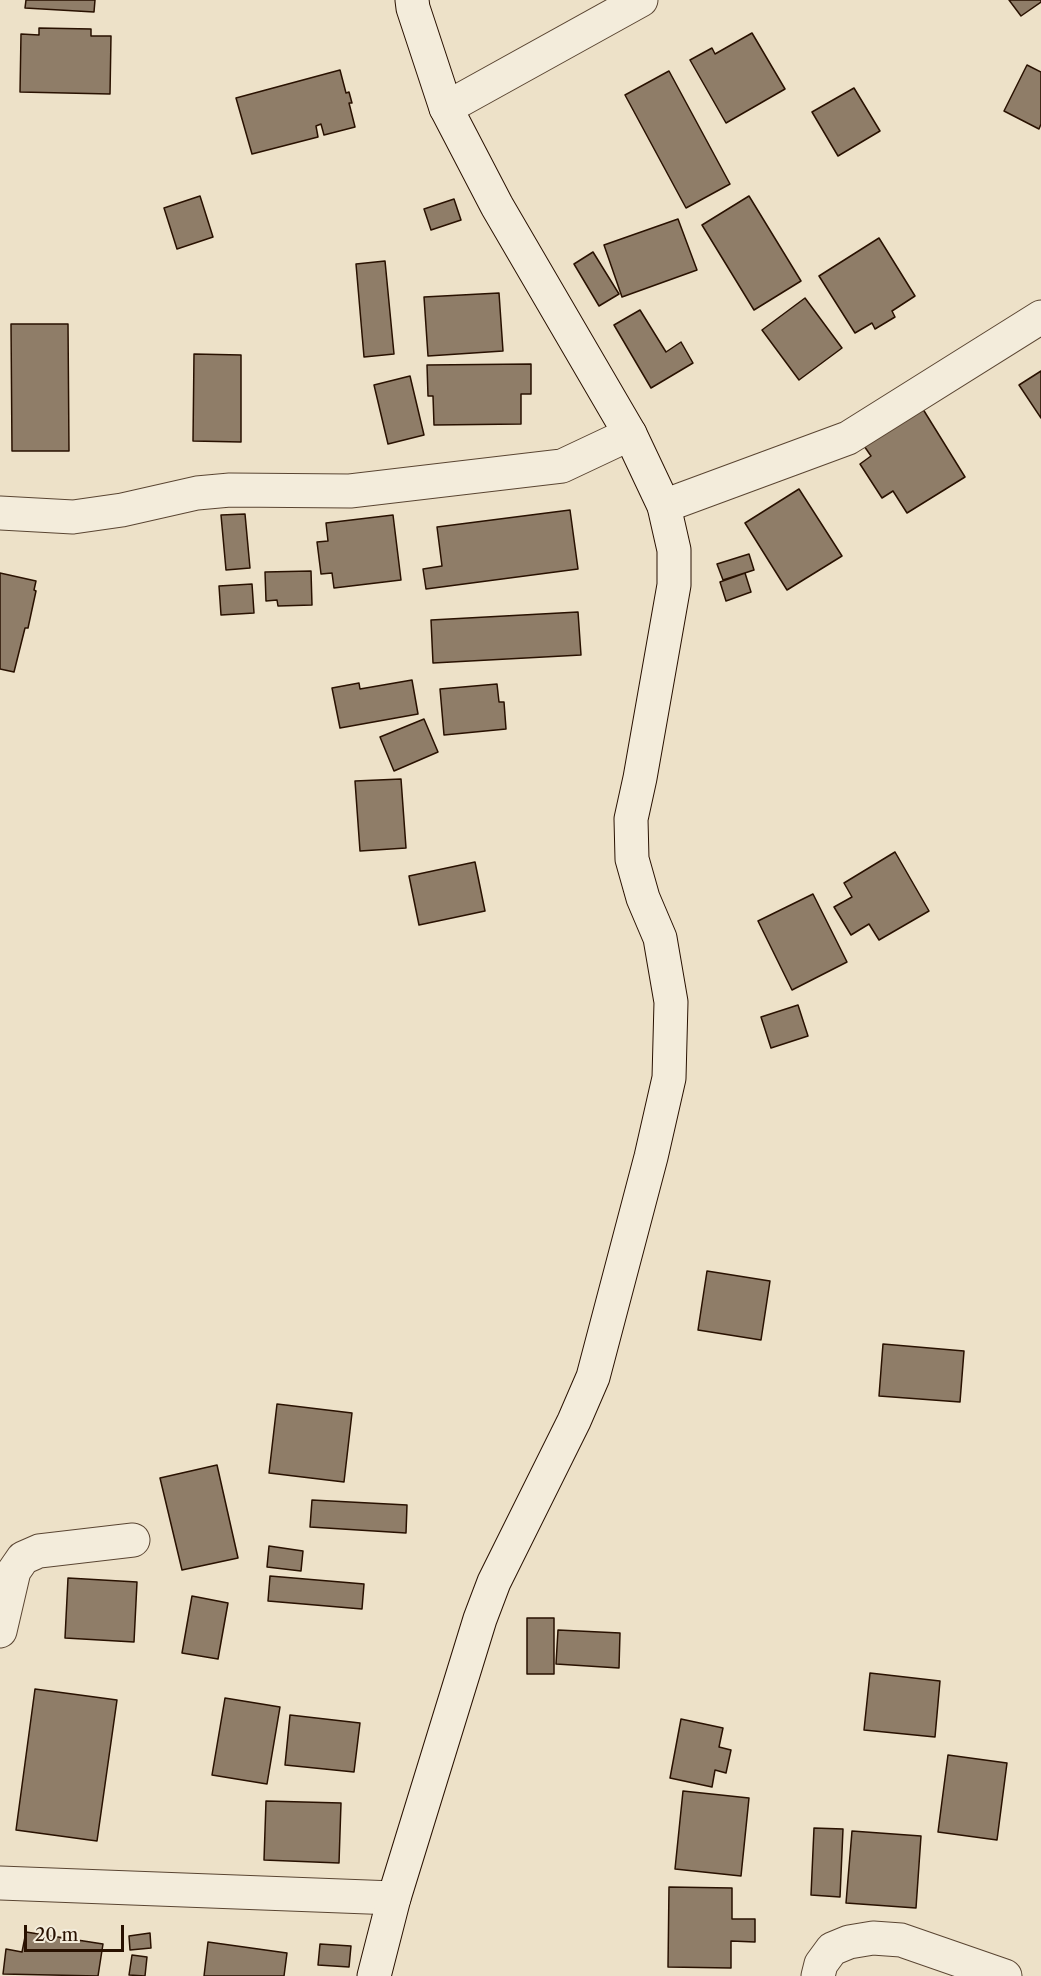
<!DOCTYPE html>
<html>
<head>
<meta charset="utf-8">
<style>
  body { margin:0 }
  #map { position:relative; width:1041px; height:1976px; overflow:hidden; background:#ede1c8; font-family:"Libre Caslon Text",serif }
  canvas { display:block }
  .scale { position:absolute; left:24px; top:1925px; width:100px; height:27px; box-sizing:border-box; border:3px solid #291100; border-top:0; padding-left:8px; font-size:18px; line-height:21px; white-space:nowrap; color:#291100; -webkit-text-stroke:4px #f3ecdb; paint-order:stroke }
</style>
</head>
<body>
<div id="map">
<canvas width="1041" height="1976"></canvas>
<div class="scale">20 m</div>
</div>
<script>
const ctx = document.querySelector('canvas').getContext('2d');
ctx.lineJoin = 'round';
function fill(path, color) { ctx.fillStyle = color; ctx.fill(path, 'evenodd'); }
function trace(path, color, width, dash) { ctx.strokeStyle = color; ctx.lineWidth = width; ctx.lineCap = dash ? 'butt' : 'round'; ctx.setLineDash(dash || []); ctx.stroke(path); }
const building = new Path2D(`
  M 26,0 L 95,0 L 94,12 L 25,8 Z
  M 1009,0 L 1041,0 L 1041,2 L 1021,16 Z
  M 39,28 L 91,29 L 91,36 L 111,36 L 110,94 L 20,92 L 21,34 L 39,35 Z
  M 752,33 L 785,89 L 726,123 L 690,60 L 712,48 L 715,54 Z
  M 1027,65 L 1041,72 L 1041,124 L 1039,129 L 1004,111 Z
  M 340,70 L 346,93 L 349,92 L 352,103 L 349,103 L 355,127 L 324,135 L 321,124 L 316,126 L 318,137 L 252,154 L 236,98 Z
  M 669,71 L 730,184 L 686,208 L 625,95 Z
  M 854,88 L 880,131 L 838,156 L 812,112 Z
  M 200,196 L 213,237 L 177,249 L 164,208 Z
  M 749,196 L 801,281 L 754,310 L 702,225 Z
  M 454,199 L 461,220 L 431,230 L 424,209 Z
  M 678,219 L 697,270 L 622,297 L 604,245 Z
  M 879,238 L 915,296 L 892,311 L 895,317 L 875,329 L 872,323 L 855,333 L 819,276 Z
  M 593,252 L 619,294 L 599,306 L 574,264 Z
  M 385,261 L 394,354 L 364,357 L 356,264 Z
  M 499,293 L 503,351 L 428,356 L 424,297 Z
  M 805,298 L 842,348 L 799,380 L 762,330 Z
  M 640,310 L 666,352 L 681,342 L 693,363 L 651,388 L 614,325 Z
  M 11,324 L 68,324 L 69,451 L 12,451 Z
  M 194,354 L 241,355 L 241,442 L 193,441 Z
  M 531,364 L 531,394 L 521,394 L 521,424 L 434,425 L 433,396 L 428,396 L 427,365 Z
  M 1041,371 L 1041,418 L 1019,385 Z
  M 410,376 L 424,435 L 388,444 L 374,385 Z
  M 921,406 L 965,477 L 907,513 L 893,491 L 882,498 L 860,464 L 871,456 L 862,443 Z
  M 799,489 L 842,556 L 787,590 L 745,523 Z
  M 570,510 L 578,569 L 426,589 L 423,569 L 442,566 L 437,527 Z
  M 245,514 L 250,568 L 226,570 L 221,515 Z
  M 393,515 L 401,580 L 334,588 L 332,573 L 321,574 L 317,542 L 328,541 L 326,523 Z
  M 749,554 L 754,570 L 723,580 L 717,564 Z
  M 311,571 L 312,605 L 278,606 L 277,600 L 266,601 L 265,572 Z
  M 0,573 L 36,581 L 34,590 L 36,591 L 28,628 L 25,628 L 14,672 L 0,669 Z
  M 745,573 L 751,592 L 726,601 L 720,582 Z
  M 252,584 L 254,613 L 221,615 L 219,586 Z
  M 578,612 L 581,655 L 433,663 L 431,620 Z
  M 412,680 L 418,714 L 340,728 L 332,688 L 359,683 L 360,689 Z
  M 497,684 L 499,702 L 504,702 L 506,729 L 444,735 L 440,689 Z
  M 424,719 L 438,752 L 394,771 L 380,737 Z
  M 401,779 L 406,848 L 360,851 L 355,781 Z
  M 895,852 L 929,911 L 879,940 L 869,924 L 851,935 L 834,907 L 852,897 L 844,883 Z
  M 475,862 L 485,911 L 419,925 L 409,876 Z
  M 813,894 L 847,962 L 792,990 L 758,921 Z
  M 798,1005 L 808,1036 L 771,1048 L 761,1017 Z
  M 707,1271 L 770,1281 L 761,1340 L 698,1330 Z
  M 883,1344 L 964,1351 L 960,1402 L 879,1396 Z
  M 277,1404 L 352,1413 L 344,1482 L 269,1473 Z
  M 217,1465 L 238,1558 L 182,1570 L 160,1478 Z
  M 312,1500 L 407,1505 L 406,1533 L 310,1527 Z
  M 269,1546 L 303,1551 L 301,1571 L 267,1567 Z
  M 270,1576 L 364,1584 L 362,1609 L 268,1601 Z
  M 68,1578 L 137,1582 L 134,1642 L 65,1638 Z
  M 192,1596 L 228,1603 L 218,1659 L 182,1653 Z
  M 527,1618 L 554,1618 L 554,1674 L 527,1674 Z
  M 558,1630 L 620,1633 L 619,1668 L 556,1664 Z
  M 870,1673 L 940,1681 L 935,1737 L 864,1730 Z
  M 35,1689 L 117,1700 L 97,1841 L 16,1830 Z
  M 225,1698 L 280,1707 L 267,1784 L 212,1775 Z
  M 290,1715 L 360,1723 L 354,1772 L 285,1765 Z
  M 681,1719 L 723,1728 L 719,1747 L 731,1750 L 726,1773 L 715,1770 L 712,1787 L 670,1778 Z
  M 948,1755 L 1007,1763 L 997,1840 L 938,1832 Z
  M 683,1791 L 749,1798 L 741,1876 L 675,1869 Z
  M 266,1801 L 341,1803 L 339,1863 L 264,1860 Z
  M 814,1828 L 843,1829 L 840,1897 L 811,1895 Z
  M 852,1831 L 921,1836 L 916,1908 L 846,1903 Z
  M 669,1887 L 732,1888 L 732,1919 L 755,1919 L 755,1942 L 731,1941 L 731,1968 L 668,1967 Z
  M 26,1932 L 103,1944 L 98,1976 L 3,1974 L 6,1949 L 22,1952 Z
  M 150,1933 L 151,1948 L 130,1950 L 129,1936 Z
  M 208,1942 L 287,1953 L 284,1976 L 204,1976 Z
  M 320,1944 L 351,1946 L 349,1967 L 318,1965 Z
  M 132,1955 L 147,1957 L 145,1976 L 129,1975 Z`);
fill(building, '#8f7d68');
trace(building, '#291100', 1.5);
const street = new Path2D(`
  M 446,108 L 641,0
  M 664,506 L 848,438 L 1041,317
  M 0,513 L 73,517 L 122,510 L 197,493 L 230,490 L 350,491 L 562,466 L 630,434
  M 0,1631 L 14,1571 L 23,1558 L 39,1551 L 133,1540
  M 0,1883 L 394,1898
  M 818,1976 L 821,1964 L 832,1949 L 849,1942 L 873,1938 L 901,1940 L 1005,1976`);
const secondary = new Path2D(`
  M 374,1976 L 394,1898 L 480,1619 L 494,1582 L 574,1421 L 593,1377 L 651,1157 L 669,1078 L 671,1002 L 660,938 L 643,898 L 632,859 L 631,819 L 640,778 L 674,585 L 674,550 L 664,506 L 630,434 L 497,206 L 446,108 L 413,8 L 412,0`);
trace(street, '#5a4532', 35);
trace(secondary, '#291100', 35);
trace(street, '#f3ecdb', 33);
trace(secondary, '#f3ecdb', 33);
</script>
</body>
</html>
